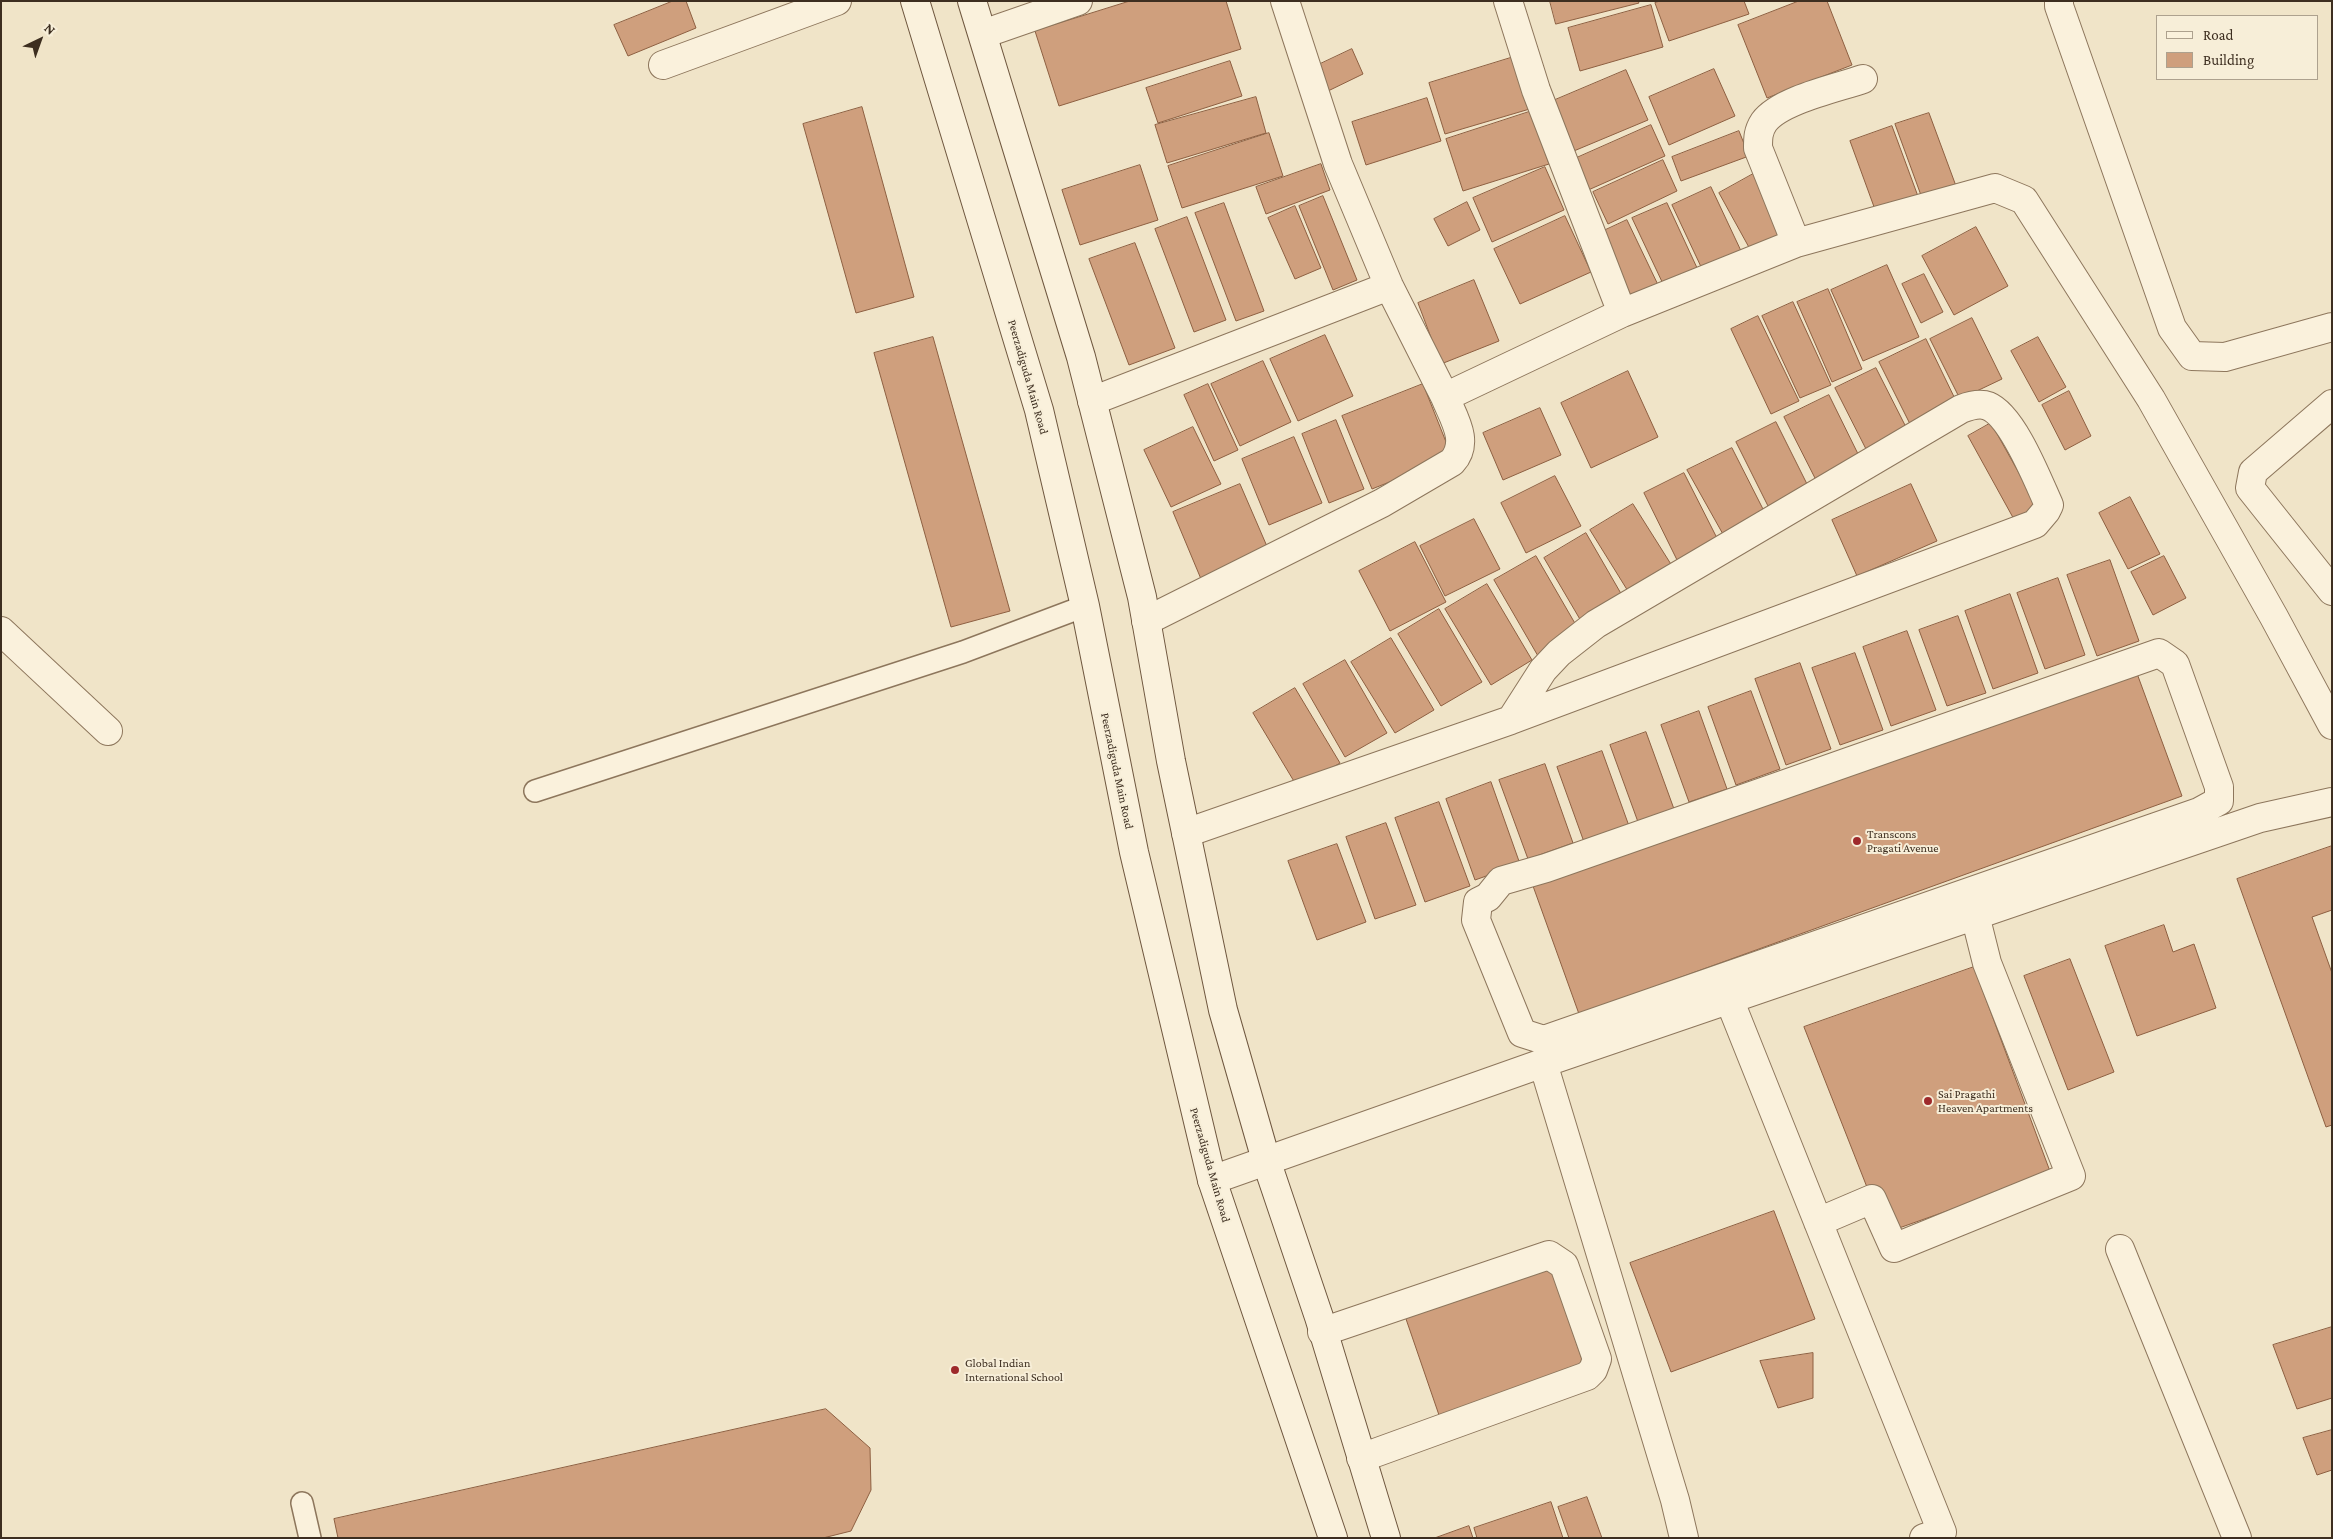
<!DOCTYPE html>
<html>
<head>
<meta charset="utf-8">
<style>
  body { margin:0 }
  #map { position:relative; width:2333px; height:1539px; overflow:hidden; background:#f0e4c8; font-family:"Crimson Pro",serif }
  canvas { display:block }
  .frame { position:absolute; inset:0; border:2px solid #3d2e20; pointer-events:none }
  .legend { position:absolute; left:2156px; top:15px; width:162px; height:65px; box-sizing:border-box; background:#f7eed8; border:1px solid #ada18e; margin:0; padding:6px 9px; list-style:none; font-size:15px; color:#3d2e20 }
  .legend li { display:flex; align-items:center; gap:10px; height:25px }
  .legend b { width:25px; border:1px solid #ada18e }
  .north { position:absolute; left:15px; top:15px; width:50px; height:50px; -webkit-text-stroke:4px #f7eed8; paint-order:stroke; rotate:42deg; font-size:14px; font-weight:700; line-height:20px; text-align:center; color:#3d2e20 }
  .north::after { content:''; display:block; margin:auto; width:18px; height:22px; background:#3d2e20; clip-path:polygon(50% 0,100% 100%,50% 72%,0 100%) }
</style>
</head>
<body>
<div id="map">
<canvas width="2333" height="1539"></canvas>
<div class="frame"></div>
<ul class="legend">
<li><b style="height:6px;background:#faf1dc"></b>Road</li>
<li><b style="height:14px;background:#cf9f7d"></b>Building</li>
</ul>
<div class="north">N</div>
</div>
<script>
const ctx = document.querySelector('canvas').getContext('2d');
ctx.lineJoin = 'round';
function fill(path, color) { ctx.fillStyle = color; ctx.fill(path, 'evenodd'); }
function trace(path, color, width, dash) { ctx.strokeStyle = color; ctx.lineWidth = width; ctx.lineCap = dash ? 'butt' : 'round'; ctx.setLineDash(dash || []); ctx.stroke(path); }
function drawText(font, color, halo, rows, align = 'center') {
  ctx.font = font + ' "Crimson Pro",serif'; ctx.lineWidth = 4; ctx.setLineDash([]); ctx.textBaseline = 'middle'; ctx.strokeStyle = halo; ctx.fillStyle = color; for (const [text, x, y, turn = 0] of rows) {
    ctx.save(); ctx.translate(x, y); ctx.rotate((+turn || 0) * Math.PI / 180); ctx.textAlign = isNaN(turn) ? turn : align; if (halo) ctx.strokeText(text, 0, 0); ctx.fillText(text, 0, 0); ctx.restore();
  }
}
const building = new Path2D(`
  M 673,1 L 686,1 L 696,28 L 628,56 L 614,25 Z
  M 1130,1 L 1226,1 L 1241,49 L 1059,106 L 1035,31 Z
  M 1550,1 L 1638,1 L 1639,3 L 1556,24 Z
  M 1660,1 L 1744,1 L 1749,14 L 1669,41 L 1655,3 Z
  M 1799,1 L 1827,1 L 1852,65 L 1767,98 L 1738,25 Z
  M 1651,5 L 1663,47 L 1580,71 L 1568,28 Z
  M 1352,49 L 1363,74 L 1328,91 L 1316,66 Z
  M 1517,56 L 1533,108 L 1445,134 L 1429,83 Z
  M 1230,61 L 1242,96 L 1158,123 L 1146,88 Z
  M 1714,69 L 1735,116 L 1669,145 L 1649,97 Z
  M 1626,70 L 1648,120 L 1569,153 L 1548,103 Z
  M 1256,97 L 1266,133 L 1167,163 L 1155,125 Z
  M 1427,98 L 1441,141 L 1366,165 L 1352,122 Z
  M 862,107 L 914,297 L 856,313 L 803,124 Z
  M 1532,111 L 1549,164 L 1463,191 L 1446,139 Z
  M 1929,113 L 1956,186 L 1922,198 L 1895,124 Z
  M 1651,125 L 1665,156 L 1586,191 L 1572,160 Z
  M 1892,126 L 1919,199 L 1877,215 L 1850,141 Z
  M 1739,131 L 1749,156 L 1681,181 L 1672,157 Z
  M 1269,133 L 1283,176 L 1182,208 L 1168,166 Z
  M 1663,160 L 1677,191 L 1608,224 L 1593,192 Z
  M 1321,164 L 1330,190 L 1266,214 L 1256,187 Z
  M 1140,165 L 1158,220 L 1080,245 L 1062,190 Z
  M 1545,167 L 1564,210 L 1492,242 L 1473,198 Z
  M 1755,173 L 1787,231 L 1751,251 L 1719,193 Z
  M 1711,187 L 1742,253 L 1703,271 L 1672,205 Z
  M 1323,196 L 1357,280 L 1333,290 L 1299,206 Z
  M 1467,202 L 1480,230 L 1448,246 L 1434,219 Z
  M 1224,203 L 1264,311 L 1236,321 L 1195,213 Z
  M 1667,203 L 1698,270 L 1664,286 L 1632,218 Z
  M 1295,206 L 1321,268 L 1295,279 L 1268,218 Z
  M 1565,216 L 1591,272 L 1520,304 L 1494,249 Z
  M 1187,217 L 1226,320 L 1194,332 L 1155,229 Z
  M 1627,220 L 1660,289 L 1631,303 L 1597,234 Z
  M 1976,227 L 2008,286 L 1954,315 L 1922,256 Z
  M 1135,243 L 1175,348 L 1129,365 L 1089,259 Z
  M 1887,265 L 1919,337 L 1863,361 L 1831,290 Z
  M 1924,274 L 1943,312 L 1921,323 L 1902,284 Z
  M 1474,280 L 1499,341 L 1441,364 L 1418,303 Z
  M 1828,289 L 1862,369 L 1832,382 L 1797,302 Z
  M 1793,302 L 1831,385 L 1800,398 L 1762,316 Z
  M 1758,316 L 1799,401 L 1771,414 L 1731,329 Z
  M 1972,318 L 2002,379 L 1960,399 L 1930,339 Z
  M 1325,335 L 1353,396 L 1298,421 L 1270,359 Z
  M 933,337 L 1010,611 L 951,627 L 874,353 Z
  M 2038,337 L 2066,387 L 2039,402 L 2011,351 Z
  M 1926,339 L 1958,405 L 1912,428 L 1879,362 Z
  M 1263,361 L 1291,422 L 1240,446 L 1211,384 Z
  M 1876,368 L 1909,433 L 1868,453 L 1835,388 Z
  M 1628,371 L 1658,437 L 1591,468 L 1561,403 Z
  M 1208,384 L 1238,450 L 1214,461 L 1184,395 Z
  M 1423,384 L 1452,457 L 1372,489 L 1342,416 Z
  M 2069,391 L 2091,436 L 2065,450 L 2042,405 Z
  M 1829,395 L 1862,462 L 1818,484 L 1784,417 Z
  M 1540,408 L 1561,455 L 1503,480 L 1483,433 Z
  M 1336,420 L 1364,489 L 1329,503 L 1302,434 Z
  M 1776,422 L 1809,488 L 1769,508 L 1736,442 Z
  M 1991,423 L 2039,509 L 2016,523 L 1968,436 Z
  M 1193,427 L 1221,484 L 1171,507 L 1144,450 Z
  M 1294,437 L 1322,503 L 1269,525 L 1242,459 Z
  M 1732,448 L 1765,513 L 1724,536 L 1687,470 Z
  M 1684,473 L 1720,544 L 1679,564 L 1644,493 Z
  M 1555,476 L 1581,526 L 1526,553 L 1501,503 Z
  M 1240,484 L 1269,551 L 1201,579 L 1173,512 Z
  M 1911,484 L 1937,541 L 1857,576 L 1832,520 Z
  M 2130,497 L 2160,554 L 2128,569 L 2099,513 Z
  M 1633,504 L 1674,569 L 1631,596 L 1590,530 Z
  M 1474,519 L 1500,569 L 1445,596 L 1420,546 Z
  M 1586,533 L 1623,597 L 1581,621 L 1544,558 Z
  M 1415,542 L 1446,602 L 1390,631 L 1359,571 Z
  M 1536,556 L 1580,632 L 1538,656 L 1494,580 Z
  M 2164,556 L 2186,598 L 2153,615 L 2131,572 Z
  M 2110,560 L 2139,641 L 2097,656 L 2067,575 Z
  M 2058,578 L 2085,655 L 2045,669 L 2017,593 Z
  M 1487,584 L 1532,660 L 1491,685 L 1445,609 Z
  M 2010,594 L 2038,673 L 1993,689 L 1965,611 Z
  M 1439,609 L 1482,682 L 1441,706 L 1398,634 Z
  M 1958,616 L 1986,693 L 1947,706 L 1919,630 Z
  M 1907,631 L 1936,710 L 1891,726 L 1863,647 Z
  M 1391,638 L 1434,710 L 1395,733 L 1351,662 Z
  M 1855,653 L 1883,730 L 1840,745 L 1812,668 Z
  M 1345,660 L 1387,733 L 1345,757 L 1303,684 Z
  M 1800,663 L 1831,749 L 1786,765 L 1755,679 Z
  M 2135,668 L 2182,796 L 1579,1014 L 1533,886 Z
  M 1295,688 L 1340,763 L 1298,788 L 1253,713 Z
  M 1751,691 L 1780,769 L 1736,785 L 1708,707 Z
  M 1699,711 L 1727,789 L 1689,802 L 1661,725 Z
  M 1646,732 L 1674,809 L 1638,822 L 1610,745 Z
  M 1602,751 L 1629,826 L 1584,842 L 1557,767 Z
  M 1545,764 L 1573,843 L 1528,859 L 1499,780 Z
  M 1491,782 L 1520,864 L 1475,880 L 1446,799 Z
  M 1439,802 L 1470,886 L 1425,902 L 1395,818 Z
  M 1386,823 L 1416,905 L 1375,919 L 1346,837 Z
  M 1337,844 L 1366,922 L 1317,940 L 1288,861 Z
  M 2332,846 L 2332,910 L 2312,917 L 2332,973 L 2332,1125 L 2326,1127 L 2237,879 Z
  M 2164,925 L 2173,952 L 2194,944 L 2216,1008 L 2137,1036 L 2105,946 Z
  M 2070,959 L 2114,1072 L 2068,1090 L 2024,976 Z
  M 1974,967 L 2051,1174 L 1885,1233 L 1804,1027 Z
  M 1774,1211 L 1815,1319 L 1671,1372 L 1630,1263 Z
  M 1550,1266 L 1585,1368 L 1440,1418 L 1405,1316 Z
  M 2332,1327 L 2332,1398 L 2297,1409 L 2273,1345 Z
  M 1813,1353 L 1813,1398 L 1778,1408 L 1760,1361 Z
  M 826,1409 L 870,1448 L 871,1490 L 851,1531 L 823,1538 L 338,1538 L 334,1519 Z
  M 2332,1430 L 2332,1470 L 2317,1475 L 2303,1438 Z
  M 1587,1497 L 1602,1538 L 1569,1538 L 1558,1507 Z
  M 1551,1502 L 1563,1538 L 1477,1538 L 1474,1528 Z
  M 1469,1526 L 1473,1538 L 1435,1538 Z`);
fill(building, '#cf9f7d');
trace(building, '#8d5f41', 1);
const lane = new Path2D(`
  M 535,791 L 963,652 L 1085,606
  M 302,1503 L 310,1538`);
const street = new Path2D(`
  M 1285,1 L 1338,164 L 1389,286 L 1445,397
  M 1508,1 L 1536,90 L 1622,313
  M 2059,1 L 2059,6 L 2172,328 L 2192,356 L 2225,357 L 2332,327
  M 983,34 L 1078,1
  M 663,65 L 837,1
  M 1796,243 L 1758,148 C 1758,138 1758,131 1764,122 C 1780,100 1837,88 1863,79
  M 1092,401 L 1389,286
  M 2332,404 L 2253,472 L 2250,488 L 2332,591
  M 1146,621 L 1382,503 L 1452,462 C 1470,442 1454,419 1445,397 L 1622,313 L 1796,243 L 1995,188 L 2024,200 L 2151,399 L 2274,617 L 2332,725
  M 1,631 L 108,731
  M 2159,653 L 2175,664 L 2219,787 L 2219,801 L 2199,812 L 1544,1040 L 1522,1033 L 1476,920 L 1478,902 L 1488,897 L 1501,881 L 1546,868 Z
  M 1186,833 L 1511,720 L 2035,524 L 2046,511 L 2049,505 C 2038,481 2013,416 1988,406 C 1980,403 1969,406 1961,409 L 1596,624 L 1559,653 L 1543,670 L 1511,720
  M 1729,999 L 1942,1532 L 1924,1538
  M 1543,1063 L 1675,1500 L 1684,1538
  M 1212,1180 L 1543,1063 L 2260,818 L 2332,802
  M 1818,1222 L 1872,1199 L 1894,1248 L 2071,1176 L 1987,963 L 1975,915
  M 2120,1249 L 2237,1538
  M 1322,1332 L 1549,1255 L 1564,1265 L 1597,1359 L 1593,1370 L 1587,1376 L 1361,1458`);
const secondary = new Path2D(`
  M 915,1 L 1039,410 L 1085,606 L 1134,852 L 1212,1180 L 1333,1538
  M 972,1 L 1081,357 L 1142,597 L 1171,761 L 1223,1010 L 1266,1160 L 1319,1317 L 1386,1538`);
trace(lane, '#8d765c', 24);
trace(street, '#8d765c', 30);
trace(secondary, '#6f573f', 30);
trace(lane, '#faf1dc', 21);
trace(street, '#faf1dc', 28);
trace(secondary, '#faf1dc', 28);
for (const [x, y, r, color] of [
  [1857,841,5,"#9e2a2b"],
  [1928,1101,5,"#9e2a2b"],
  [955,1370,5,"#9e2a2b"]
]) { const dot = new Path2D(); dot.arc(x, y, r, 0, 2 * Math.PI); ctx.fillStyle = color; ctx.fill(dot); trace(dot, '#f7eed8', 2); }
drawText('12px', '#3d2e20', '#f7eed8', [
  ["Peerzadiguda Main Road",1028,377,74],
  ["Peerzadiguda Main Road",1117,771,78],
  ["Peerzadiguda Main Road",1210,1165,74]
]);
drawText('12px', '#3d2e20', '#f7eed8', [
  ["Transcons",1867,834],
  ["Pragati Avenue",1867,848],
  ["Sai Pragathi",1938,1094],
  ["Heaven Apartments",1938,1108],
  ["Global Indian",965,1363],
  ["International School",965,1377]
], 'left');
</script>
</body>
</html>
